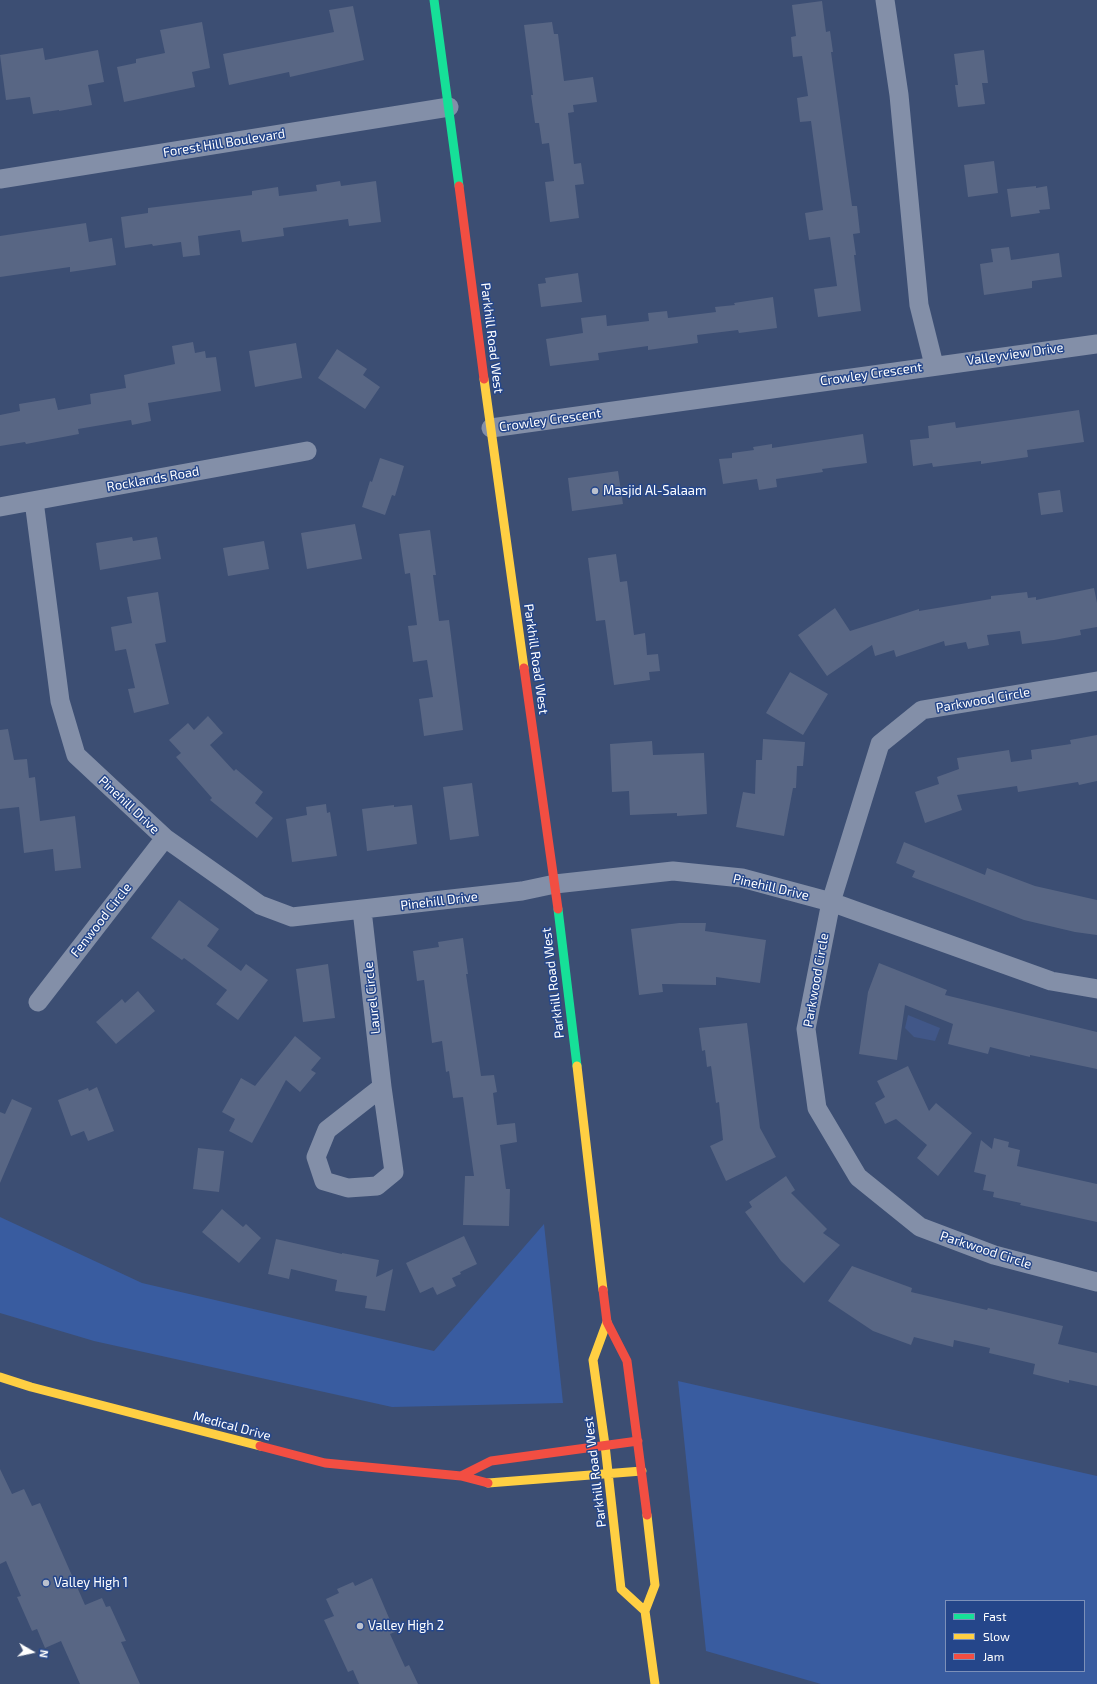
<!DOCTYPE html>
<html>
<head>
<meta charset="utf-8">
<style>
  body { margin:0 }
  #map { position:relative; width:1097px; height:1684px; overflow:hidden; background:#3c4e73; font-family:"Exo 2",sans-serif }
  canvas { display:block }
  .legend { position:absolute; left:945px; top:1600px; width:140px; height:72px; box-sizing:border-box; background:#25468a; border:1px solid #7c90b9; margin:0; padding:5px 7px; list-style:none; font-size:12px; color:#fff }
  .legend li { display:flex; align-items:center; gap:8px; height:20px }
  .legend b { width:20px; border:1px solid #7c90b9 }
  .north { position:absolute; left:12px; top:1632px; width:40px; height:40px; -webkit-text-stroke:3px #25468a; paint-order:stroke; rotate:99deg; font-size:11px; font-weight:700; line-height:16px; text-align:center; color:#fff }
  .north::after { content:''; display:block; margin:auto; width:14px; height:18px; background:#fff; clip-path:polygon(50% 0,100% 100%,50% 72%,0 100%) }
</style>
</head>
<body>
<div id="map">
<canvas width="1097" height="1684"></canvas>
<ul class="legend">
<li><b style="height:5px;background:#16e098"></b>Fast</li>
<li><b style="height:5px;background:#ffcf43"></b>Slow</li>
<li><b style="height:5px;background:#f24e42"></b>Jam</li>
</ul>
<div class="north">N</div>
</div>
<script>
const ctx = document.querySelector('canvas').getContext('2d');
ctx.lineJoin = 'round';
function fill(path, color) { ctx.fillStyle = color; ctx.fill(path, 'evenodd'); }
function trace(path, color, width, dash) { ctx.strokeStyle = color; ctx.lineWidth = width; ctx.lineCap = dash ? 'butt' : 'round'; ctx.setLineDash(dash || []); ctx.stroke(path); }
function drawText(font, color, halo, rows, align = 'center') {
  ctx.font = font + ' "Exo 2",sans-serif'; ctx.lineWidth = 3; ctx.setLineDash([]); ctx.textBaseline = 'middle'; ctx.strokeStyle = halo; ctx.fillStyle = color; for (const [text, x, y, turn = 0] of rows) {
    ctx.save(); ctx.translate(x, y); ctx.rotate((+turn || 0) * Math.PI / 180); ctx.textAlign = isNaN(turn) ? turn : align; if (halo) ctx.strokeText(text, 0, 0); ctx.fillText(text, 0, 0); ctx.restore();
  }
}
fill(new Path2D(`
  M 0,1217 L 142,1283 L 434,1351 L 544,1224 L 563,1403 L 392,1407 L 94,1341 L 0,1313 Z
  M 678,1381 L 1097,1476 L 1097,1684 L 821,1684 L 706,1651 ZM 946,1601 L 1084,1601 L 1084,1671 L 946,1671 Z`), '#395ca0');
fill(new Path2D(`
  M 908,1015 L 940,1028 L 935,1041 L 914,1037 L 905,1028 Z`), '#415788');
fill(new Path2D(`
  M 822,1 L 826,32 L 830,31 L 833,52 L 831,52 L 852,206 L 857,206 L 860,233 L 853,234 L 856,255 L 854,255 L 861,311 L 818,317 L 814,289 L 837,286 L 830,237 L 809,240 L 805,213 L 823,210 L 811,121 L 800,122 L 797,98 L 808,96 L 802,56 L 793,57 L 791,37 L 796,36 L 792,5 Z
  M 353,6 L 364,60 L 290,77 L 289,72 L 229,85 L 223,54 L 334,32 L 329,10 Z
  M 202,22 L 210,68 L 192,72 L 195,87 L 124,102 L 117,67 L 136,63 L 136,59 L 165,53 L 160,30 Z
  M 552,22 L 554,34 L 558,34 L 564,81 L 593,77 L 597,102 L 573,105 L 574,112 L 568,113 L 574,164 L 581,163 L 584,184 L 575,185 L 579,218 L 550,222 L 545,182 L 554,181 L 549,143 L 542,144 L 539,123 L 535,123 L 531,95 L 533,95 L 524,25 Z
  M 43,48 L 45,60 L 98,50 L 104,82 L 88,85 L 92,105 L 59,111 L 59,110 L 33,114 L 30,97 L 6,100 L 0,55 Z
  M 984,50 L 988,83 L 982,83 L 985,104 L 958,107 L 955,85 L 958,85 L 954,54 Z
  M 994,161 L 998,193 L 968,197 L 964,165 Z
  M 340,181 L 341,186 L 376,181 L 381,222 L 349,226 L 348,219 L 283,228 L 284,236 L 242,242 L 240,230 L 198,236 L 200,255 L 183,257 L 181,242 L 153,246 L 152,244 L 125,248 L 121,217 L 148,213 L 148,208 L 252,195 L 252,191 L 278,187 L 279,196 L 317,191 L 316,185 Z
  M 1036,186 L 1036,188 L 1047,186 L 1050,209 L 1039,210 L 1040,213 L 1011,217 L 1007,189 Z
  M 86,223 L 89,242 L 112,238 L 116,265 L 70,272 L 70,267 L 0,277 L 0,236 Z
  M 1009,247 L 1011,260 L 1059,253 L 1062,277 L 1032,281 L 1032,288 L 984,295 L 980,264 L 993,262 L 991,249 Z
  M 578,273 L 582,302 L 541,307 L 538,284 L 546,283 L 545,278 Z
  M 773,297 L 777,328 L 739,333 L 738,330 L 697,335 L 698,343 L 648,350 L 648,346 L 598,353 L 599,360 L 550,366 L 546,339 L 583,333 L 581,318 L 606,315 L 607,326 L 649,321 L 648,313 L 667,311 L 668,318 L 716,312 L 715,307 L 735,305 L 734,303 Z
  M 193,342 L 195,353 L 205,351 L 206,358 L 216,357 L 221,391 L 148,403 L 151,421 L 132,425 L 131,420 L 78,429 L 79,434 L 26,444 L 25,442 L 0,446 L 0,415 L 20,411 L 19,404 L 55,398 L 58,410 L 91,404 L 90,394 L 126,388 L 124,375 L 175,364 L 172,346 Z
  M 296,343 L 302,378 L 255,387 L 249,351 Z
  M 337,349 L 367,369 L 363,375 L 380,387 L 365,409 L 318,378 Z
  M 1079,410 L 1084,442 L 1027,450 L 1028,457 L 981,464 L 981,461 L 933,467 L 932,463 L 913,466 L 910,440 L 929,438 L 928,426 L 955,422 L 956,428 Z
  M 863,434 L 867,463 L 822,469 L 823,472 L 776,479 L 777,487 L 759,490 L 757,479 L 723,484 L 719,459 L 732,458 L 732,453 L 754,450 L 753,447 L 772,444 L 772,448 Z
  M 380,458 L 404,466 L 395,496 L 392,495 L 385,515 L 362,507 L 370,481 L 372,482 Z
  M 618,471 L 623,504 L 572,511 L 568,478 Z
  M 1060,490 L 1063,512 L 1041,515 L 1038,493 Z
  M 355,524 L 362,559 L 307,569 L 301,533 Z
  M 430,530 L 436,575 L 433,575 L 439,621 L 449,620 L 463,730 L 424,736 L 419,699 L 433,697 L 427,660 L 413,662 L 408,626 L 417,625 L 410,573 L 405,574 L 399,534 Z
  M 132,537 L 133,541 L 157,537 L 161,559 L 100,570 L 96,543 Z
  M 264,541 L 269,569 L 228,576 L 223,548 Z
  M 616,554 L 620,582 L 627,581 L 634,635 L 645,633 L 647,655 L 658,654 L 660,671 L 649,672 L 650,680 L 614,685 L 605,620 L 596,621 L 588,558 Z
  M 1094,588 L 1097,603 L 1097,627 L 1080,630 L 1081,635 L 1054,640 L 1022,644 L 1020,631 L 987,635 L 989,645 L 968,649 L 966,642 L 945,646 L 944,641 L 896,657 L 894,650 L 875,656 L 872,645 L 827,676 L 798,635 L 835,608 L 850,631 L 919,609 L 919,611 L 991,599 L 991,596 L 1027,592 L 1028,598 L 1036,597 L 1036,600 Z
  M 158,592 L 166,642 L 155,644 L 169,704 L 134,713 L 128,689 L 135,688 L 126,649 L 115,651 L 111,627 L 132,623 L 127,597 Z
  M 790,672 L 828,694 L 803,735 L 766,713 Z
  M 208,716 L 223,733 L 210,745 L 234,771 L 236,769 L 263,792 L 255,803 L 273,818 L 257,838 L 210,800 L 212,798 L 176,757 L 181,753 L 169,740 L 188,723 L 194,730 Z
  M 8,729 L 14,760 L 27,759 L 29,778 L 35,777 L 40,821 L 75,816 L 81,868 L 55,871 L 53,849 L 24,853 L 19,807 L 0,809 L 0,730 Z
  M 1097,735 L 1097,781 L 1079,785 L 1078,782 L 1018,792 L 1017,786 L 957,795 L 962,810 L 925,823 L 915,792 L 939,784 L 937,777 L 959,769 L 957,758 L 1009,750 L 1011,762 L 1032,759 L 1031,750 L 1071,744 L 1070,740 Z
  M 763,739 L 805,742 L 803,766 L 797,766 L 796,788 L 793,788 L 784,836 L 736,827 L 743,792 L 755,794 L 756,760 L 762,760 Z
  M 652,741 L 653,755 L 704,753 L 707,814 L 677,816 L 677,813 L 630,815 L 629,791 L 612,792 L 610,744 Z
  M 472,783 L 479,836 L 450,840 L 443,787 Z
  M 326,804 L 327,813 L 330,812 L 337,856 L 292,862 L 286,819 L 307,815 L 306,807 Z
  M 394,805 L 394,807 L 412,805 L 417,844 L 367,851 L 362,809 Z
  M 904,842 L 985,875 L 987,868 L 1035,886 L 1097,900 L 1097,935 L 1075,932 L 1024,920 L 912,877 L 915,871 L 896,863 Z
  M 179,900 L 219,929 L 207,946 L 241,971 L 246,964 L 268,980 L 238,1020 L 216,1004 L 227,990 L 184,958 L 182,960 L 151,938 Z
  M 679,923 L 706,923 L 705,931 L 766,940 L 760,983 L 716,977 L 716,985 L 662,984 L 663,992 L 639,995 L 631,929 Z
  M 463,938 L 468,974 L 466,974 L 481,1076 L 494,1075 L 497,1092 L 493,1093 L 497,1125 L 515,1123 L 517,1142 L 500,1145 L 506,1189 L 510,1189 L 509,1226 L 463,1225 L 465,1176 L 474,1176 L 463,1097 L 453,1098 L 449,1071 L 446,1072 L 442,1041 L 432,1043 L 424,980 L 417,981 L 413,951 L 439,947 L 438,942 Z
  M 879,963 L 947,990 L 945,995 L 1097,1032 L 1097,1069 L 1030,1055 L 1030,1057 L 990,1047 L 988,1054 L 948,1044 L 953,1024 L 905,1005 L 897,1060 L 859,1054 L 868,992 Z
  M 328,964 L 335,1018 L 303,1022 L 296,969 Z
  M 138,991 L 155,1011 L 116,1044 L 96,1022 L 122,999 L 125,1003 Z
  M 747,1023 L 760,1128 L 776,1157 L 726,1181 L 710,1146 L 723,1140 L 719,1102 L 716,1103 L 711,1066 L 707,1067 L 705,1050 L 702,1051 L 699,1028 Z
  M 295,1036 L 321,1058 L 311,1070 L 316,1073 L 300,1092 L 286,1080 L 252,1143 L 229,1131 L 235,1119 L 222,1112 L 241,1078 L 255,1086 Z
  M 908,1066 L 929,1111 L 936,1103 L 972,1133 L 938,1176 L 917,1158 L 927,1145 L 896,1119 L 885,1124 L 875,1103 L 885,1097 L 877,1081 Z
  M 97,1087 L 114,1131 L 88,1141 L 84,1131 L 71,1136 L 58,1100 L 88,1088 L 89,1091 Z
  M 12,1099 L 32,1108 L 0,1183 L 0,1112 L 5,1114 Z
  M 994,1138 L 1009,1142 L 1008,1147 L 1020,1150 L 1017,1166 L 1097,1184 L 1097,1222 L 1020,1205 L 1021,1203 L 993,1197 L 994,1192 L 983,1190 L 986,1175 L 974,1172 L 981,1140 L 992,1149 Z
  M 198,1148 L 224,1151 L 219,1192 L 193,1189 Z
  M 786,1176 L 795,1190 L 791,1193 L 827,1229 L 823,1233 L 840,1245 L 804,1283 L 781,1261 L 745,1212 L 752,1207 L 749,1202 Z
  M 222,1209 L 243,1227 L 246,1224 L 261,1238 L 239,1263 L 202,1232 Z
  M 464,1236 L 477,1264 L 460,1272 L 461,1274 L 452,1278 L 456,1286 L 437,1295 L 433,1287 L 420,1293 L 406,1263 Z
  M 276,1239 L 342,1254 L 342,1253 L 379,1260 L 376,1277 L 393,1269 L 385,1311 L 365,1308 L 367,1296 L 335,1291 L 337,1280 L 291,1269 L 289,1279 L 268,1274 Z
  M 852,1266 L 912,1288 L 911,1292 L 987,1310 L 988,1308 L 1063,1326 L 1058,1344 L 1097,1353 L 1097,1386 L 1069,1380 L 1069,1383 L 1033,1374 L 1035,1364 L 989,1353 L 990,1348 L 954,1340 L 953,1347 L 914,1337 L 911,1345 L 873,1331 L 828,1301 Z
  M 0,1469 L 12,1494 L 24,1489 L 32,1506 L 40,1503 L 85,1605 L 102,1598 L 106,1607 L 110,1606 L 126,1641 L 121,1642 L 140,1684 L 80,1684 L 61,1641 L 45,1648 L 37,1629 L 32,1631 L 17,1597 L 21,1596 L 6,1561 L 0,1564 Z
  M 372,1578 L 395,1632 L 390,1634 L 405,1667 L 409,1665 L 418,1684 L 359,1684 L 353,1670 L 348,1672 L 324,1620 L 334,1616 L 326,1599 L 339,1593 L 337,1589 L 353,1582 L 355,1586 Z`), '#586684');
trace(new Path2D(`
  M 885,0 L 899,95 L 919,305 L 934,365
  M 0,179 L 449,107
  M 491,428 L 1097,344
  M 34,501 L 60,701 L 76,755 L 165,838 L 260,905 L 292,917 L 522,891 L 555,884 L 673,871 L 742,878 L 831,902 L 1051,981 L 1097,989
  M 0,507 L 307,451
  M 1097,681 L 922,710 L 880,744 L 831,902 L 806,1029 L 817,1108 L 858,1177 L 920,1227 L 994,1255 L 1097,1282
  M 362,910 L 382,1087 L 394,1172 L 377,1186 L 348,1188 L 324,1181 L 316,1157 L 327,1130 L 382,1087
  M 38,1002 L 165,838`), '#838fa8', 19);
trace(new Path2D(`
  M 434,0 L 459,186
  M 558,909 L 577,1066`), '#16e098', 9);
trace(new Path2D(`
  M 484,379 L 524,668
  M 577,1066 L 603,1290
  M 607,1322 L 593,1360 L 605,1445 L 621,1589 L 645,1611
  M 0,1377 L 31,1387 L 260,1446
  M 488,1483 L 642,1471
  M 647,1515 L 655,1585 L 645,1611 L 655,1684`), '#ffcf43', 9);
trace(new Path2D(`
  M 459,186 L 484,379
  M 524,668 L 558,909
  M 603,1290 L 607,1322 L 627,1361 L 647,1515
  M 260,1446 L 325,1463 L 461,1476 L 488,1483
  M 461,1476 L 491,1461 L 638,1441`), '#f24e42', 9);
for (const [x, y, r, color] of [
  [595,491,4,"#bbc1ce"],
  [46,1583,4,"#bbc1ce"],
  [360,1626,4,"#bbc1ce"]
]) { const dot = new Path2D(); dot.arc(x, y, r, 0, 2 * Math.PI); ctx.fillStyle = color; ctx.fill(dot); trace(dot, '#25468a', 1.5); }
drawText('13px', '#fff', '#25468a', [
  ["Forest Hill Boulevard",224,143,-9],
  ["Parkhill Road West",492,338,83],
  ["Valleyview Drive",1015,354,-8],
  ["Crowley Crescent",871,374,-8],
  ["Crowley Crescent",550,420,-8],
  ["Rocklands Road",153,479,-10],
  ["Parkhill Road West",536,659,82],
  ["Parkwood Circle",983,700,-10],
  ["Pinehill Drive",129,805,43],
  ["Pinehill Drive",771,887,13],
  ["Pinehill Drive",439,901,-7],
  ["Fenwood Circle",101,920,-52],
  ["Parkwood Circle",816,980,-80],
  ["Parkhill Road West",553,983,-97],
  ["Laurel Circle",372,998,-96],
  ["Parkwood Circle",986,1250,18],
  ["Medical Drive",232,1426,15],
  ["Parkhill Road West",595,1472,-97]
]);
drawText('13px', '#fff', '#25468a', [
  ["Masjid Al-Salaam",603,491],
  ["Valley High 1",54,1583],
  ["Valley High 2",368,1626]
], 'left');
</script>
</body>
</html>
